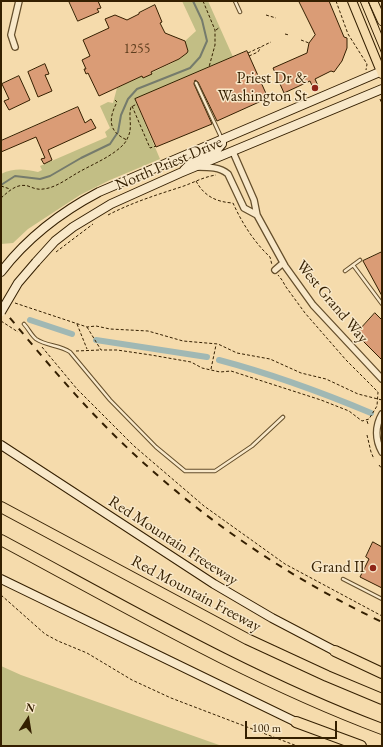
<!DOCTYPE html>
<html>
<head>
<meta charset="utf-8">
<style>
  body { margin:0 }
  #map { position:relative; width:383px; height:747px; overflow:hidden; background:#f5dbac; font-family:"EB Garamond",serif }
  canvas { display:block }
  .frame { position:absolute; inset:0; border:2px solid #341f00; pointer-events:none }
  .north { position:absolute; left:8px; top:699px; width:40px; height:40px; -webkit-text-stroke:3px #f8e8c9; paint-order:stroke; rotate:12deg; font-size:11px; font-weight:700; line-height:16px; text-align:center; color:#341f00 }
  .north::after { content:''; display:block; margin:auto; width:14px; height:18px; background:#341f00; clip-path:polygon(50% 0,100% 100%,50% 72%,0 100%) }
  .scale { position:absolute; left:245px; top:721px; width:92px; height:18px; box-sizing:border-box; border:2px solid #341f00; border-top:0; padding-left:5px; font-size:12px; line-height:14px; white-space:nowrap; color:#341f00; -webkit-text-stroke:3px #f8e8c9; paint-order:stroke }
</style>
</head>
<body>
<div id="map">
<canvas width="383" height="747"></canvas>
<div class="frame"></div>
<div class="north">N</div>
<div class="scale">100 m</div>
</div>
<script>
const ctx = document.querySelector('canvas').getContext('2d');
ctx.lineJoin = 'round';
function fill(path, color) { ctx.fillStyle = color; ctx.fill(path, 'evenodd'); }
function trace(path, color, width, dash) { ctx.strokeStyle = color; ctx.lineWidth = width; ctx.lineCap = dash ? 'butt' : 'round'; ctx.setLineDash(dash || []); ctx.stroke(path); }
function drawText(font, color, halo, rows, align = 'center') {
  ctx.font = font + ' "EB Garamond",serif'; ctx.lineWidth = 3; ctx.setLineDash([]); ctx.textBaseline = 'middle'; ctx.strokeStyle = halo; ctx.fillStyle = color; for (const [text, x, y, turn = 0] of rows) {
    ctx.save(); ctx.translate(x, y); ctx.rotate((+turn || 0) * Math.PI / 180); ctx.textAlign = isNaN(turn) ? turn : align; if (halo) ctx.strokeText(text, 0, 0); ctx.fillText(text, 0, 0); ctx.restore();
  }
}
fill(new Path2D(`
  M 182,1 L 208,1 L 233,57 L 135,100 L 160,159 L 110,180 L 80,195 L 28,229 L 13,243 L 1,244 L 1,174 C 14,168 24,169 38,172 L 42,170 L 40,166 L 107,137 L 105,132 L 110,128 L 100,106 L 108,102 L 113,103 L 117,88 L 142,76 L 143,78 C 155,69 181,62 188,51 L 185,41 L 196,31 Z
  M 1,666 L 21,675 L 222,746 L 1,746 Z`), '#c2be85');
trace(new Path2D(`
  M 1,185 L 15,176 L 40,179 L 50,176 L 81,158 L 110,144 L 118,132 L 121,115 L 128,99 L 137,89 L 190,68 L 200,57 L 207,41 L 202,20 L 193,1`), '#757b6c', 2);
trace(new Path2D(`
  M 30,320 L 72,334
  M 96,340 L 207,357
  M 219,360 C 272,374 321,392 371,413`), '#a0b8b4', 6);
const building = new Path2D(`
  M 69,1 L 98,1 L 101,8 L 97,9 L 99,12 L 78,21 Z
  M 299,1 L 329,1 L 344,37 L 347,38 L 347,48 L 342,61 L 334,72 L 331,71 L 315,79 L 319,88 L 314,90 L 310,81 L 284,93 L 273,68 L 307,53 L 309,43 L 315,35 Z
  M 155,5 L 162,22 L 160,23 L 165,33 L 185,41 L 188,51 L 187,53 L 179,59 L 151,72 L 152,74 L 143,78 L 142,76 L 99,96 L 88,73 L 86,74 L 84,69 L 86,69 L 82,60 L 90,56 L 83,40 L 109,28 L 105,19 L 115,15 L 127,20 L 139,14 L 139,13 Z
  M 247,51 L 268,98 L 217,121 L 198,82 L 195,80 L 194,84 L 212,124 L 156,147 L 135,99 Z
  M 45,64 L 49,74 L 45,75 L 52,91 L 38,97 L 28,72 Z
  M 19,76 L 30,100 L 9,110 L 4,101 L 9,99 L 2,84 Z
  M 78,107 L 85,123 L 91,119 L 96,128 L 48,150 L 52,160 L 44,164 L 41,159 L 45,158 L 36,137 L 1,152 L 1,141 Z
  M 382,252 L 382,296 L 363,261 Z
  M 375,313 L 382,320 L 382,360 L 356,334 Z
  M 373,542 L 382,547 L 382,588 L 360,577 L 369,559 L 366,557 Z`);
fill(building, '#da9c76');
trace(building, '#341f00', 1);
const service = new Path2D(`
  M 235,1 L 240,12
  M 196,83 L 221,137
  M 353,265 L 382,304
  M 345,271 L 360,260
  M 24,324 C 28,328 31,335 36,339 C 46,346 60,345 70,352 L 110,400 L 156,447 L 185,471 L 215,471 L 252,446 L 283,417
  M 343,579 L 382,599`);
const minor = new Path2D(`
  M 15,47 L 11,35 L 19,1
  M 233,152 L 254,200 L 257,215 L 285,266 L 313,305 L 382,379
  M 198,167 C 208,167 220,167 228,174 L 244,208 L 257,215
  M 275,270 L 283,263
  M 382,414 C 375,426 375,440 382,452`);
const secondary = new Path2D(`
  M 184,170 L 192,162 L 216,151 L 222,144 L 222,139
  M 36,262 L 55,241 L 73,227 L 111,204 L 180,173 L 382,89
  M 1,272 C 27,238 61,212 99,192 L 382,71
  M 1,445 L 214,584 L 272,618 L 335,651
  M 1,579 L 296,722`);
const primary = new Path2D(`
  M 352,1 L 382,74
  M 373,1 L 382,21`);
const motorway = new Path2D(`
  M 1,507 L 247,639 L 327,676 L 382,699
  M 1,540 C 126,607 249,679 382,729
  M 335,651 L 382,673
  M 296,722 L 361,746`);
trace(service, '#644e2b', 4.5);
trace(minor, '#644e2b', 8);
trace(secondary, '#341f00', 10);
trace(primary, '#341f00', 10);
trace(motorway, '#341f00', 12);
trace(new Path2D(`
  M 203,1 L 215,30 L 215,45 L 209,67
  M 336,1 L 348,34 L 367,64 L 366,70
  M 266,15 L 276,18
  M 216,30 L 220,27
  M 285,34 L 289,35
  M 301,40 L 309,43
  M 248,53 L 271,42
  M 249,56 L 258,52 L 261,47
  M 380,99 L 382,104
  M 115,100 L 117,102 C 109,118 107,131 127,140
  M 132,106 L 150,148 L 156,146
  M 196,181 C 204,196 216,202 233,203 C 242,223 254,242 270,257 L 272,265
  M 1,186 L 10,189
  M 1,198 C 9,191 17,183 28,186 C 33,188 38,190 43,189 C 56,188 68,178 79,172 C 93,164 111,157 123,145 C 125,143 127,140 128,137 C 133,127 128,117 131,107 L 137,104
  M 108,215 C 131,203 156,195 181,187 C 193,183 203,177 216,175
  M 56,252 L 93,224
  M 15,303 L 87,327 L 96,326 L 110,329 L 148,331 L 183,341 L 218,344 L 237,353 L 270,359 L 301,373 L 326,379 L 358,394 L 382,400
  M 1,321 L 18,332
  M 77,324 L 87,349
  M 87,327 L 101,350 L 117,350 L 151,355 L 191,362 L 202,368 L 220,372 L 231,371 L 321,400 L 349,411 L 362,421 L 369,419 L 377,406 L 378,392 L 346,360 L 305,313 L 286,287 L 282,280 L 278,275
  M 42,347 L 77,389 L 134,446 L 204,506 L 285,564 L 382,616
  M 76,351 L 100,350
  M 211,369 L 216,345
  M 367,421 L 368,424
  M 367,435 L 371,452 L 374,459
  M 379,465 L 382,469
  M 1,595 L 45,634 L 58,641 L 87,653 L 132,680 L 171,698 L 297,746`), '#341f00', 1, [3, 2]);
trace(service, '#f8e8c9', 2.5);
trace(minor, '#f8e8c9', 5.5);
trace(secondary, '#f8e8c9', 8);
trace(primary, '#f5dbac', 8);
trace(motorway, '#f5dbac', 10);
trace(new Path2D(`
  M 360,1 L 382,54
  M 368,1 L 382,35`), '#341f00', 1);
trace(new Path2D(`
  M 1,307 C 43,358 86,410 135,455 C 208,523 292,579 382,622`), '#341f00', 2, [7, 7]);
const secondaryBridge = new Path2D(`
  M 1,312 L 18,283 L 36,262`);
trace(secondaryBridge, '#341f00', 10, []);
trace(secondaryBridge, '#f8e8c9', 8);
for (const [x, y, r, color] of [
  [315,88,4,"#8f2418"],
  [373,568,4,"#8f2418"]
]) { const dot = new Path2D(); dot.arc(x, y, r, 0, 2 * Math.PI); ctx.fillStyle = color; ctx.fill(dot); trace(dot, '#f8e8c9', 1.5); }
drawText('14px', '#5e3e1e', null, [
  ["1255",137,49]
]);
drawText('16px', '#341f00', '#f8e8c9', [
  ["Priest Dr &",307,79],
  ["Washington St",307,97],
  ["Grand II",365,568]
], 'right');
drawText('16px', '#341f00', '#f8e8c9', [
  ["North Priest Drive",169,164,-23],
  ["West Grand Way",332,302,50],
  ["Red Mountain Freeeway",173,541,33],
  ["Red Mountain Freeway",196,594,28]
]);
</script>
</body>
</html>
